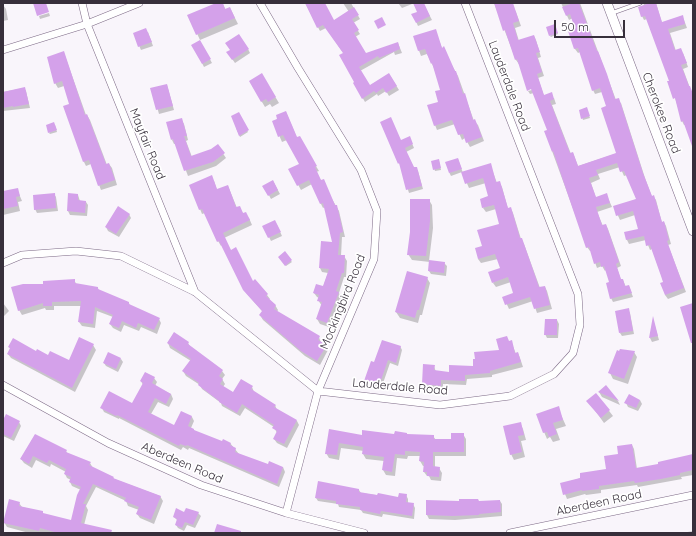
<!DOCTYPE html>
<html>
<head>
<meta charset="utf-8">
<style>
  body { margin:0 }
  #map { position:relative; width:696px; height:536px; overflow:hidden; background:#f9f5fb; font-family:Quicksand,sans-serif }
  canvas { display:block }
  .frame { position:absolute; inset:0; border:4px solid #372f3b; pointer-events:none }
  .scale { position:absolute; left:554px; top:20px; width:71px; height:18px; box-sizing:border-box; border:2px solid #372f3b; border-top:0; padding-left:5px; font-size:12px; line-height:14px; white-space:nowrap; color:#372f3b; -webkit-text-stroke:3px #fff; paint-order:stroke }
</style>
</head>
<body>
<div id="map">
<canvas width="696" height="536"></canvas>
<div class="frame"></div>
<div class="scale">50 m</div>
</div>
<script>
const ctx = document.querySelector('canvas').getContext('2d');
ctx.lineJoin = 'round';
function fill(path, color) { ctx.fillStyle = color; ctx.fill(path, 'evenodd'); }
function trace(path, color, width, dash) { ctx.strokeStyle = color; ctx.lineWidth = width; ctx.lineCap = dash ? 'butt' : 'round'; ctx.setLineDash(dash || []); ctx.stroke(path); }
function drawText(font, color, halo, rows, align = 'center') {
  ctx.font = font + ' Quicksand,sans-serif'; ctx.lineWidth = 3.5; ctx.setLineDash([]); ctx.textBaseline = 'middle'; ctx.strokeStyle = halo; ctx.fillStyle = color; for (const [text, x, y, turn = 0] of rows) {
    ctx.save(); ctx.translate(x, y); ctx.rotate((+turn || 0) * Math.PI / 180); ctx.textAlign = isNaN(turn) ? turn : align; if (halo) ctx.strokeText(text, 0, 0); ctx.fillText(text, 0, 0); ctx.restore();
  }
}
fill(new Path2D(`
  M 218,3 L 222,3 L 226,10 L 230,8 L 238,24 L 200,40 L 189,16 Z
  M 305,3 L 324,3 L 333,21 L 349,12 L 343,3 L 351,3 L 360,19 L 353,23 L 360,34 L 355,37 L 365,54 L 398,43 L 402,53 L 395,55 L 394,52 L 360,71 L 369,86 L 389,74 L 399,90 L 389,96 L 386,91 L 378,96 L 377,94 L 365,102 L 354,83 L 356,82 L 344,54 L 326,28 L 320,31 Z
  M 398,3 L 412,3 L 412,4 L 402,8 Z
  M 423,3 L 432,20 L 418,26 L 413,15 L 418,12 Z
  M 494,3 L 511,3 L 516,12 L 521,26 L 515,28 L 519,41 L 534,36 L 536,40 L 541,57 L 538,58 L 544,76 L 538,78 L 544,96 L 554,98 L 556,104 L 552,105 L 571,154 L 573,153 L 578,166 L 618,153 L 607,107 L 602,92 L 595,94 L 593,90 L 580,52 L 578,53 L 575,49 L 570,32 L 577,30 L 573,18 L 569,20 L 561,3 L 580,3 L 616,100 L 621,103 L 645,178 L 652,197 L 653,196 L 656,200 L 662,223 L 664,222 L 666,226 L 671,244 L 668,245 L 686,292 L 668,299 L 665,295 L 664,283 L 652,249 L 650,250 L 646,240 L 629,244 L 627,240 L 625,233 L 639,230 L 635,215 L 620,220 L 614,207 L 637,199 L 627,175 L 624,176 L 620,167 L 598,174 L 600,179 L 591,183 L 596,198 L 608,198 L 612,207 L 597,212 L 603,226 L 606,225 L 608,229 L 621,266 L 617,268 L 621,280 L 623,280 L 626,287 L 629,286 L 633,297 L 613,302 L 611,298 L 610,283 L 606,270 L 605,271 L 602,266 L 597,268 L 591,251 L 590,251 L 587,247 L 552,151 L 548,131 L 534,93 L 530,94 L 528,91 L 536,89 L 516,60 Z
  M 638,3 L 656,3 L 662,23 L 682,16 L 684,20 L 687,28 L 670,33 L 676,51 L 683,53 L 688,67 L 683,69 L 693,96 L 693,147 L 686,125 L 684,125 L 682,121 L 670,81 L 647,19 L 644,20 L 642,16 L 644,3 Z
  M 3,5 L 6,9 L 8,20 L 3,21 Z
  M 49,13 L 50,16 L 40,19 L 39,16 Z
  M 555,27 L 558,34 L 551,37 L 550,36 Z
  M 435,30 L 442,48 L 458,76 L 474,121 L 478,125 L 484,141 L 470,147 L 465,138 L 462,140 L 455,124 L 437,130 L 435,125 L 441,90 L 434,68 L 427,54 L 421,56 L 414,37 Z
  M 148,32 L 153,46 L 141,50 L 134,34 Z
  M 200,41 L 212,63 L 204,67 L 193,45 Z
  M 248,49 L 250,53 L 235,63 L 230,56 Z
  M 64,53 L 86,115 L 87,115 L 90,120 L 107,165 L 109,164 L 112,168 L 117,185 L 101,190 L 91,164 L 86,166 L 84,162 L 71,105 L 64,86 L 58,88 L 55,83 L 48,58 Z
  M 262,75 L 279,103 L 272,107 L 270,104 L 265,107 L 250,82 Z
  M 167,85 L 174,110 L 159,114 L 152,89 Z
  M 24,88 L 26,91 L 30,108 L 3,111 L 3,92 Z
  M 587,110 L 590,118 L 583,120 L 580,111 Z
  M 286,112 L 297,138 L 314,163 L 319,171 L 316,172 L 339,211 L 345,237 L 342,237 L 341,256 L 344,256 L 347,261 L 346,277 L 344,277 L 339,293 L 341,298 L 329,327 L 320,324 L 317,319 L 322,306 L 318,300 L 319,298 L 317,297 L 314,293 L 323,287 L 328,273 L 322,272 L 320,268 L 333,243 L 325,207 L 323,208 L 321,204 L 312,184 L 301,190 L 290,170 L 300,164 L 287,140 L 282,142 L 273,121 L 278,119 Z
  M 238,113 L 248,132 L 240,137 L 236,128 Z
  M 181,119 L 184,124 L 188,140 L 186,141 L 192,157 L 211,150 L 218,146 L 226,158 L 216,166 L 188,176 L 176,144 L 174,144 L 172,140 Z
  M 381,122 L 401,141 L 411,141 L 414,148 L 406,152 L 414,168 L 416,168 L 418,171 L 423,189 L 409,193 L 401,167 Z
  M 55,125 L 57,132 L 50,134 L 49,133 Z
  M 458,159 L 463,173 L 490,164 L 497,183 L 499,182 L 502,187 L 508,209 L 511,209 L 513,213 L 521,239 L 524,244 L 540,288 L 545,287 L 547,291 L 552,309 L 537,313 L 533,301 L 509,309 L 504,298 L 515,294 L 511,282 L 496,287 L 493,283 L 501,268 L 498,259 L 481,263 L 478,259 L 483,247 L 501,225 L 496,209 L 486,212 L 483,208 L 490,197 L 486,183 L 469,188 L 462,172 L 451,176 L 449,172 Z
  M 439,161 L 441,170 L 435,171 L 432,162 Z
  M 214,181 L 217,190 L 228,186 L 237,208 L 249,218 L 252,225 L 224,238 L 231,251 L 253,282 L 255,281 L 267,295 L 270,299 L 269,300 L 275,305 L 278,310 L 277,312 L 319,337 L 321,343 L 326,345 L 328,350 L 320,365 L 305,356 L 263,320 L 260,315 L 263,312 L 247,294 L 222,245 L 221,246 L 218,241 L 205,213 L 202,214 L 200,209 Z
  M 273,181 L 280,194 L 271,199 L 264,186 Z
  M 17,189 L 22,201 L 18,202 L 20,211 L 3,215 L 3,192 Z
  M 54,194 L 56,197 L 58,211 L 37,213 L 35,209 Z
  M 69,194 L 78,195 L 80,201 L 86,202 L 88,205 L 87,216 L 70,215 L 68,211 Z
  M 429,200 L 432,205 L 433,228 L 429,261 L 444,263 L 447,266 L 446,276 L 431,274 L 429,271 L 430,262 L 412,260 L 408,254 L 411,232 Z
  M 129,214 L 131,218 L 119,237 L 108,231 L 106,227 Z
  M 277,225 L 282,236 L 271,241 L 269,237 Z
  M 280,259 L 291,261 L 292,262 L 286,266 Z
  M 427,278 L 430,283 L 422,315 L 420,315 L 418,323 L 400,318 L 396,312 Z
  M 74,280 L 77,285 L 98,288 L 99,291 L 129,303 L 130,306 L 159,319 L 161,323 L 157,334 L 141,327 L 139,331 L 124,325 L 121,332 L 113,328 L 110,324 L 113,317 L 97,311 L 95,328 L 82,326 L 79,322 L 82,306 L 54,306 L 54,310 L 46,310 L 45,308 L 22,315 L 19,310 L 44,285 Z
  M 3,303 L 9,311 L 3,317 Z
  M 628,309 L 630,313 L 634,334 L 622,336 L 620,333 Z
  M 653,319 L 659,340 L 652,342 L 650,338 Z
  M 557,320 L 559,324 L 558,338 L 547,338 L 545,334 Z
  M 511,341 L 516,354 L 518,353 L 520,358 L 523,367 L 492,375 L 492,377 L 467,379 L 466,385 L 443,384 L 443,390 L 425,388 L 423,384 L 434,366 L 436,372 L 450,373 L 474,367 L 501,351 Z
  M 168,343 L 188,343 L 191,348 L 222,371 L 225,375 L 222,379 L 225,384 L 223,387 L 234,393 L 252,387 L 254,392 L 275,405 L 277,410 L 297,421 L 299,425 L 287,448 L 277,443 L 274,439 L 277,433 L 274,427 L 245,408 L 240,416 L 222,406 L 221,403 L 202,389 L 200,385 L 186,376 L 183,371 L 191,361 L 170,348 Z
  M 93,345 L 96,350 L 75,392 L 11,358 L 8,354 L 11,350 L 9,347 L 36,352 L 69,361 Z
  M 400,346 L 402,350 L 398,366 L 390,363 L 381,389 L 368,384 L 366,381 L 375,363 Z
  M 634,352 L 637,357 L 628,384 L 613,379 L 610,373 Z
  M 121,359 L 123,362 L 118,372 L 106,366 L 104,363 Z
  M 154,378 L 157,382 L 155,386 L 171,394 L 173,399 L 169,407 L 158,402 L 151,414 L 175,427 L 182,412 L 192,417 L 194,421 L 191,428 L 195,431 L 223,443 L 230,443 L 239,454 L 269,466 L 283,467 L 285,472 L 279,487 L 189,448 L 188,450 L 183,447 L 181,450 L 119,418 L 119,419 L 104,412 L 102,408 L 133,404 L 143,385 L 141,381 Z
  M 606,386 L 618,401 L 620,405 L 602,397 L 599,392 Z
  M 596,394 L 613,416 L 604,423 L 588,401 Z
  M 640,400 L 642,404 L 638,411 L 628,407 L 626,403 Z
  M 558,408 L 566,426 L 556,429 L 560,440 L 553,442 L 550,437 L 547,439 L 537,415 Z
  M 3,422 L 19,422 L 21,426 L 14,441 L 3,436 Z
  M 520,423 L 523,429 L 526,440 L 521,441 L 525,457 L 514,460 L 511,454 Z
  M 330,431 L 363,436 L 433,436 L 436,440 L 452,440 L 463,434 L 466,439 L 466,456 L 435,456 L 435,468 L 439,468 L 442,473 L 441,481 L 431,480 L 429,476 L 427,476 L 424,472 L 425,466 L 423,466 L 420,461 L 420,456 L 408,456 L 407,459 L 397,458 L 395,476 L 386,475 L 383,470 L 384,461 L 366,459 L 363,454 L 364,451 L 341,448 L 339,460 L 329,458 L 326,453 Z
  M 35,435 L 66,451 L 67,453 L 90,463 L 93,468 L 113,477 L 114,479 L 160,496 L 163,501 L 154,524 L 140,518 L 137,514 L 139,510 L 128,506 L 126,501 L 96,487 L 86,506 L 88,510 L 84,525 L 100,533 L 29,533 L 7,527 L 4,522 L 19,503 L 22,507 L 42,512 L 44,515 L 72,522 L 81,490 L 72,486 L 70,482 L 71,480 L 67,478 L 65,474 L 66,472 L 51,464 L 50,467 L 36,460 L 32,468 L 24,463 L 21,459 Z
  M 632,445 L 634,449 L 637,469 L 659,465 L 693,455 L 693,475 L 681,477 L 682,479 L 638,487 L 637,485 L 601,490 L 601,493 L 586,495 L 585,494 L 567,499 L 561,484 L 607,470 L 619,455 Z
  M 359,490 L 361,493 L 399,498 L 406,495 L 408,499 L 408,503 L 413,504 L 415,508 L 414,519 L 383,514 L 382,517 L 363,513 L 361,510 L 339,507 L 338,504 L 318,501 L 316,498 Z
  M 427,501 L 479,502 L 500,501 L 502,504 L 502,516 L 455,520 L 429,519 L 427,515 Z
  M 185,513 L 198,513 L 201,516 L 195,528 L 187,525 L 184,531 L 178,528 L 176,525 L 178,521 L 174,517 Z
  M 693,531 L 693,533 L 682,533 Z`), '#0003');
fill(new Path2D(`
  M 33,3 L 46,3 L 49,12 L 37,16 Z
  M 216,3 L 223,3 L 225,9 L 230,7 L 235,18 L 196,35 L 187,15 Z
  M 305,3 L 325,3 L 334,20 L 354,7 L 359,15 L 352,19 L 359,30 L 354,33 L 366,53 L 398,42 L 400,49 L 379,58 L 378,56 L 359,67 L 370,85 L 389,73 L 397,86 L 386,93 L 383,88 L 376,93 L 374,91 L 362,99 L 353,83 L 354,82 L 339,55 L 343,53 L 323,25 L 317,28 Z
  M 413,3 L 424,3 L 430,16 L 416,23 L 411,14 L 417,12 Z
  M 494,3 L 513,3 L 519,21 L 513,23 L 518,40 L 534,35 L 540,52 L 536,53 L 542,72 L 537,74 L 544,95 L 552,92 L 554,99 L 550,101 L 570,153 L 573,152 L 578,166 L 616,153 L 601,108 L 606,106 L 600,88 L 592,91 L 578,48 L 574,49 L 568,31 L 575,29 L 570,14 L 566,16 L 562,7 L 573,3 L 579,3 L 597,51 L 598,51 L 607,74 L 615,99 L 619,98 L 643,173 L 652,196 L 654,195 L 662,222 L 664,221 L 669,240 L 667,241 L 684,288 L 665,295 L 660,283 L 663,282 L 661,276 L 650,245 L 646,246 L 644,236 L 626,240 L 624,232 L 638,229 L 633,211 L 616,216 L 613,206 L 636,199 L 624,171 L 620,172 L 617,163 L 596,170 L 598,175 L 589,178 L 596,197 L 607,193 L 610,203 L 596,207 L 602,225 L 606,224 L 619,262 L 616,264 L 621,279 L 623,279 L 625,286 L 629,285 L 632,293 L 610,299 L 606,283 L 609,282 L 604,266 L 601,267 L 600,262 L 594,264 L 589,247 L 586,248 L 553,151 L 552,152 L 544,131 L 547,130 L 531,89 L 527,91 L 517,59 L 515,60 L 505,30 L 503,31 Z
  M 650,3 L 656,3 L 662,22 L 683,15 L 685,24 L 668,29 L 675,50 L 681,48 L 687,63 L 681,65 L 689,86 L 690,86 L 693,94 L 693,146 L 692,146 L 683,121 L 681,122 L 675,98 L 673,99 L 667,81 L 669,81 L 645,16 L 641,17 L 638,7 Z
  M 382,17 L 386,25 L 378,29 L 374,21 Z
  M 555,24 L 558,33 L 549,36 L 546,27 Z
  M 146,28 L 152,42 L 138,47 L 133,33 Z
  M 436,29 L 442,48 L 444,46 L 455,71 L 456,71 L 463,94 L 465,93 L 473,120 L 475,119 L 482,137 L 466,143 L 463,134 L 458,135 L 452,120 L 434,126 L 427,105 L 438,102 L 435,91 L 440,90 L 432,63 L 431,64 L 425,49 L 418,51 L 413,36 Z
  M 239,34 L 249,49 L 232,60 L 226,52 L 230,50 L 225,43 Z
  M 200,40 L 211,59 L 202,64 L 191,45 Z
  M 64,51 L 85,115 L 87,114 L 106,164 L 109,163 L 115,180 L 98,186 L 89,160 L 83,162 L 63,106 L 69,104 L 62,81 L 54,84 L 47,57 Z
  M 262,73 L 276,97 L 268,102 L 266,99 L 261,102 L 249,81 Z
  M 167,84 L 173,106 L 156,110 L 150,88 Z
  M 25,87 L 29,104 L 13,107 L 13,106 L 3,108 L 3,92 Z
  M 587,107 L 590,116 L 581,119 L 579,110 Z
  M 286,111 L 297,137 L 300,136 L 312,157 L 317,166 L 315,167 L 321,180 L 324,179 L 335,205 L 337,205 L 343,232 L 340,233 L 338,255 L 345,255 L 344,273 L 342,273 L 336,291 L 339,292 L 327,323 L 316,319 L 322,302 L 317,301 L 319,295 L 313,293 L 316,284 L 323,286 L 329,269 L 319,268 L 321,241 L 332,242 L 323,203 L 320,204 L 309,180 L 297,186 L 288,169 L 299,164 L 283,135 L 278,137 L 272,121 L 277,119 L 276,115 Z
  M 239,112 L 249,130 L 239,136 L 231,116 Z
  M 391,117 L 401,140 L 410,136 L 413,144 L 405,148 L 414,167 L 417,167 L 422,186 L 406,190 L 399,163 L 398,164 L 380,122 Z
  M 182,118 L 187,136 L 184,136 L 191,156 L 211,149 L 218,144 L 225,153 L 213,162 L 184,171 L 173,139 L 171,140 L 166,122 Z
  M 54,122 L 57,130 L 48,133 L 46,125 Z
  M 458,158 L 462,169 L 449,173 L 445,162 Z
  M 439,159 L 441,168 L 433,170 L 431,161 Z
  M 491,163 L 496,182 L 500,181 L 508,208 L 511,207 L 520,238 L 522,238 L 539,287 L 545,286 L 550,305 L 534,309 L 530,297 L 505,305 L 502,297 L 513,293 L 508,277 L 492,283 L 488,272 L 500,268 L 495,254 L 478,259 L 475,248 L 482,246 L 477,230 L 499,224 L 494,205 L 482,208 L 480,199 L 488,196 L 483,178 L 465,184 L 461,172 Z
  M 212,175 L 217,189 L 228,185 L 236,207 L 240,206 L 243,213 L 246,212 L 250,220 L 223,233 L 231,250 L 236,247 L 253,281 L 255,279 L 268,294 L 266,296 L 276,305 L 274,309 L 320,336 L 318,340 L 327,345 L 317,361 L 301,351 L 259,315 L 262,311 L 243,290 L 219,241 L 217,242 L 202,209 L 199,210 L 189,185 Z
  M 273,180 L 278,190 L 268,196 L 262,186 Z
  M 18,188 L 20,196 L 16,197 L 18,206 L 3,209 L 3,191 Z
  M 55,193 L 56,208 L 34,210 L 33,195 Z
  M 68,193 L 78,194 L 78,200 L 86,201 L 85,213 L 67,211 Z
  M 410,199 L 430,199 L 430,221 L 426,256 L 407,255 L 410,232 Z
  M 118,206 L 130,214 L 116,234 L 105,227 Z
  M 275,220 L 281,232 L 268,238 L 262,226 Z
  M 285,251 L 292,260 L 285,266 L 278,257 Z
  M 429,260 L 445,262 L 444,273 L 428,271 Z
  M 407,271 L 428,277 L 419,310 L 417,310 L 415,318 L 395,312 Z
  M 75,279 L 75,283 L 98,287 L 98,289 L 129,302 L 129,304 L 160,318 L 154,330 L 138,323 L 136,328 L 122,321 L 119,328 L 109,324 L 113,315 L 95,307 L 93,324 L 78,322 L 81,301 L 52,302 L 52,306 L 43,306 L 43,303 L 18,311 L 11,287 L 23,284 L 43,284 L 43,281 Z
  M 693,303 L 693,343 L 691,343 L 680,307 Z
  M 629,308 L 633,331 L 619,333 L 615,311 Z
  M 653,316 L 658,336 L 649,338 Z
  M 545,319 L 557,319 L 557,335 L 544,335 Z
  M 174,332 L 189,342 L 188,344 L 223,370 L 219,376 L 223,379 L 220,384 L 233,392 L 241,379 L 253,386 L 251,389 L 276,405 L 274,407 L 297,420 L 284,444 L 273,439 L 277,431 L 272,428 L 274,425 L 242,404 L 237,413 L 219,402 L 219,401 L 198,385 L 199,383 L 182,371 L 191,359 L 167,343 Z
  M 507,336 L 509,341 L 512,340 L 515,353 L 518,352 L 521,362 L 490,371 L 490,373 L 465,375 L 465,381 L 441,380 L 441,386 L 422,384 L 423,364 L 435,365 L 434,370 L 449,372 L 449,365 L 473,366 L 473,359 L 475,359 L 474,352 L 499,350 L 496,339 Z
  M 79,337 L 94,344 L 72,388 L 7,354 L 10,348 L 8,347 L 13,338 L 36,351 L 37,349 L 48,355 L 50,351 L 69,360 Z
  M 382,340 L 401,346 L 396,363 L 388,360 L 379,386 L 364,381 L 371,361 L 374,362 Z
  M 620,349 L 635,351 L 624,379 L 608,373 L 617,350 L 619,351 Z
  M 108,352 L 121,358 L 116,369 L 103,363 Z
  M 145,372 L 155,377 L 152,383 L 171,394 L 166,404 L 155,398 L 148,412 L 174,425 L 181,411 L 192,416 L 188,426 L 194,429 L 194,430 L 222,441 L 223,439 L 231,443 L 230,445 L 236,448 L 235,452 L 268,464 L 269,461 L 283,467 L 277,484 L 187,445 L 186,446 L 180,444 L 179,446 L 117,415 L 116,416 L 100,408 L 109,391 L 132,403 L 143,383 L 140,381 Z
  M 606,385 L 619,401 L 598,392 Z
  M 596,393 L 610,410 L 601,418 L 586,401 Z
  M 629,394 L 640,400 L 636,408 L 624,403 Z
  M 559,406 L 563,420 L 553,423 L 557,434 L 549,437 L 547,432 L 543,433 L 536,414 Z
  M 6,414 L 20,421 L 11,438 L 3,434 L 3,420 Z
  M 521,422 L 524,435 L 518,436 L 522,452 L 510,455 L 503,426 Z
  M 329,429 L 362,435 L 362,430 L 394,434 L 395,431 L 407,433 L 407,434 L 434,435 L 434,439 L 451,439 L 451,433 L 464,433 L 464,452 L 433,452 L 433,466 L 440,467 L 439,477 L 427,476 L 427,472 L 423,472 L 424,462 L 419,461 L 420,452 L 405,451 L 405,455 L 395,454 L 392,472 L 382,470 L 384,457 L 362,454 L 363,447 L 339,443 L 337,455 L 325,454 Z
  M 35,434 L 67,450 L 66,452 L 91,462 L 89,465 L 114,477 L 113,478 L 161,496 L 151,520 L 136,514 L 139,507 L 124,501 L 126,498 L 93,484 L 83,504 L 86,504 L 81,523 L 112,530 L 111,533 L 58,533 L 40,528 L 39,531 L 3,523 L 9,499 L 20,502 L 19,506 L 43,511 L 43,513 L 71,520 L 77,495 L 81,487 L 69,482 L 71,477 L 64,474 L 66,469 L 49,460 L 47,463 L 33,456 L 29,464 L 20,459 Z
  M 632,444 L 636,468 L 658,464 L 658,462 L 693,454 L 693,470 L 680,473 L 680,475 L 661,479 L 635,483 L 634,481 L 599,486 L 599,489 L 582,491 L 582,490 L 563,495 L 560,483 L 580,478 L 580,473 L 606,469 L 604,456 L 618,454 L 617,446 Z
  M 318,481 L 359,489 L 359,492 L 377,495 L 378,493 L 398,497 L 399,493 L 407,494 L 406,502 L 414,503 L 412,516 L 381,511 L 380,514 L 360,510 L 360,507 L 336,504 L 336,501 L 315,498 Z
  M 459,499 L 478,499 L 479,501 L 500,500 L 501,512 L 479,514 L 479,515 L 452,516 L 426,515 L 426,500 L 459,501 Z
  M 176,508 L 184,512 L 186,508 L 199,512 L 193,525 L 185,522 L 182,528 L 175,525 L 177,519 L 173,517 Z
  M 217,524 L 241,531 L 241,533 L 214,533 Z`), '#d4a1ea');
const service = new Path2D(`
  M 612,13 L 640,3`);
const minor = new Path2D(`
  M 82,3 L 87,24 L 195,292
  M 260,3 L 298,68 L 361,170 L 377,211 L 374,259 L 318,391 L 286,513
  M 3,50 L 87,24 L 139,3
  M 3,263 L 22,255 L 76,251 L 121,256 L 195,292 L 318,391 L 440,405 L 510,396 L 554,374 L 573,353 L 580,325 L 578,294 L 465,3
  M 3,385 L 108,443 L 201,485 L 286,513 L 364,533
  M 510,533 L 693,495`);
const tertiary = new Path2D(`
  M 607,3 L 693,231`);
trace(service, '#7d6a86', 5);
trace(minor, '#7d6a86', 8);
trace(tertiary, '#7d6a86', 10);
trace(service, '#fff', 3.5);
trace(minor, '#fff', 7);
trace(tertiary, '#fff', 9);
drawText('12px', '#372f3b', '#fff', [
  ["Lauderdale Road",509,86,69],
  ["Cherokee Road",661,113,69],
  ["Mayfair Road",147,144,68],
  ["Mockingbird Road",343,302,-68],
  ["Lauderdale Road",400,387,5],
  ["Aberdeen Road",182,463,23],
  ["Aberdeen Road",599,503,-12]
]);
</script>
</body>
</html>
